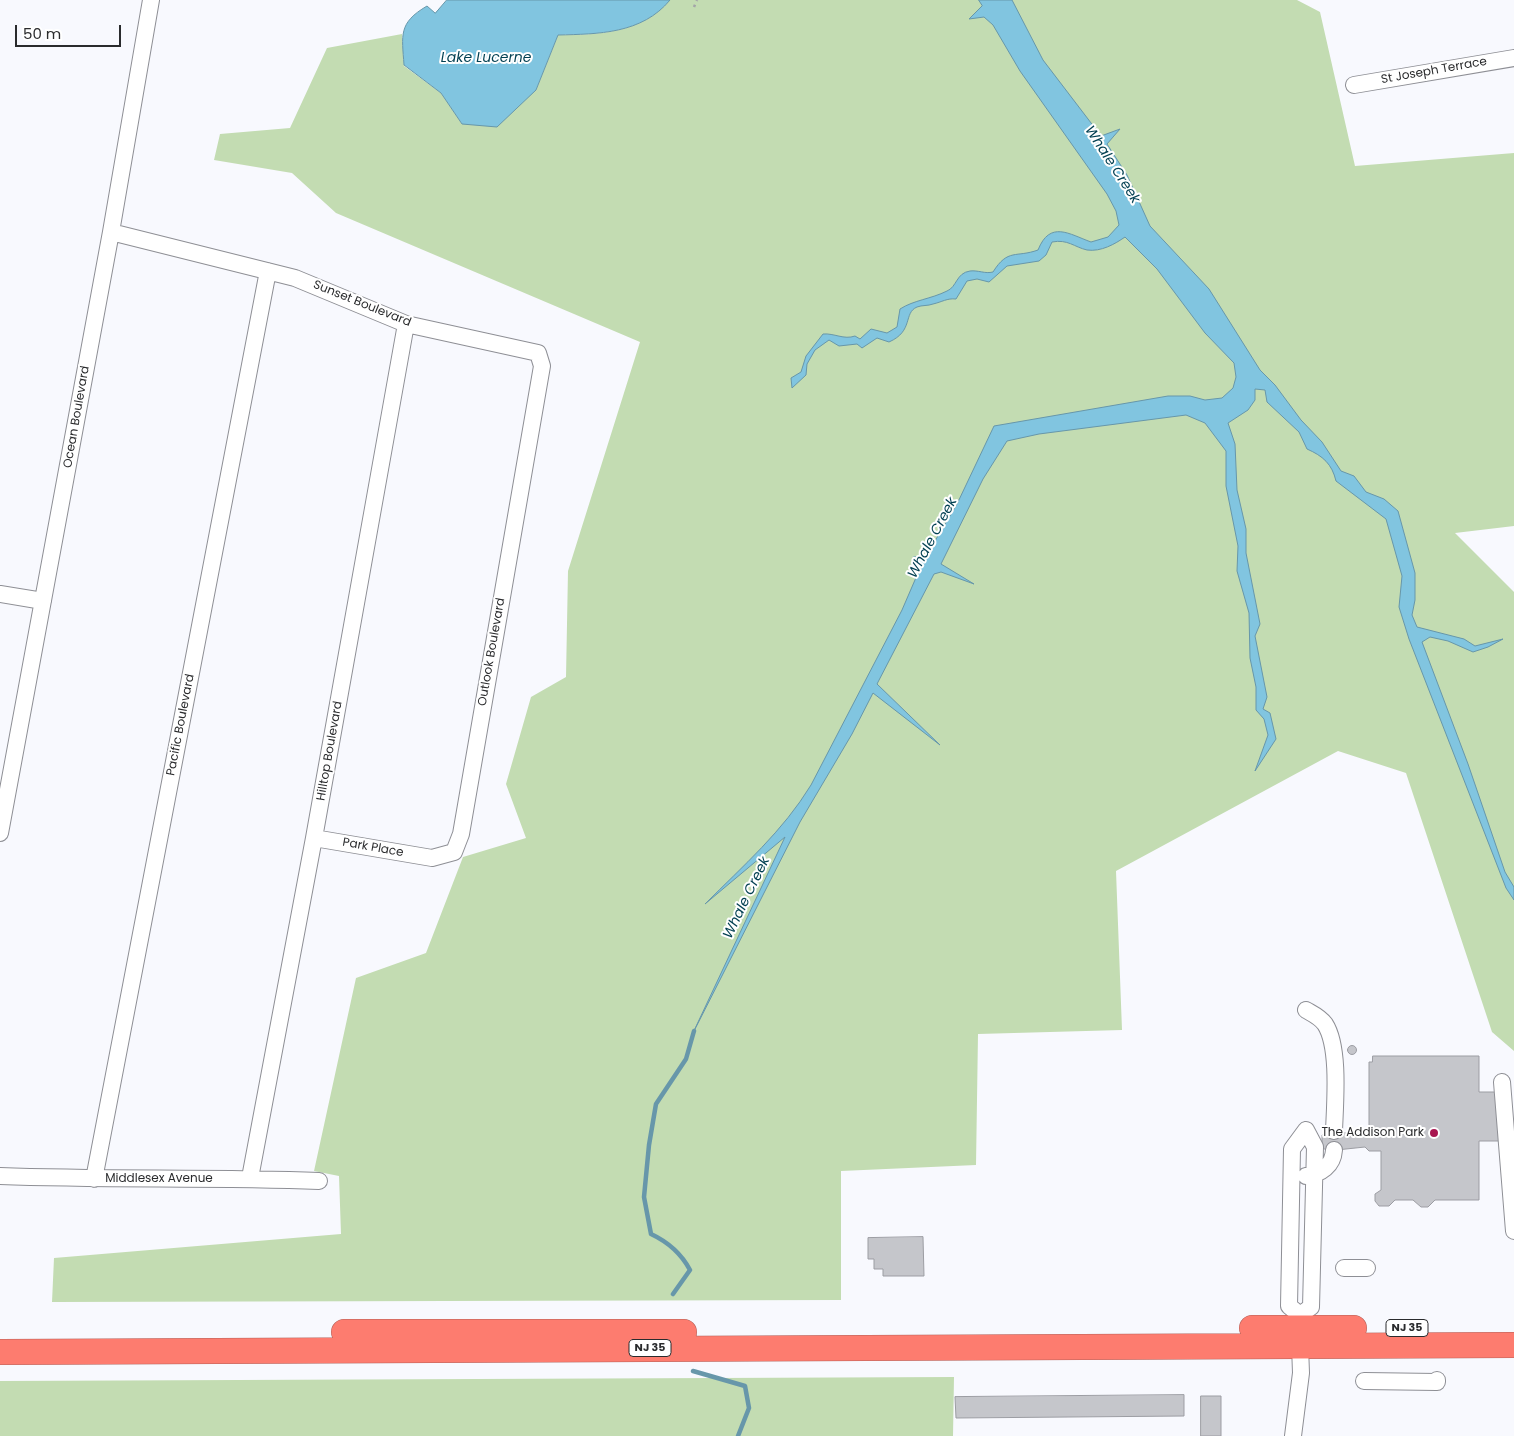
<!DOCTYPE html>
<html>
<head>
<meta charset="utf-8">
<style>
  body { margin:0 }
  #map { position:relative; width:1514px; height:1436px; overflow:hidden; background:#f8f9fe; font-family:Poppins,sans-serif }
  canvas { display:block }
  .scale { position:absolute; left:15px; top:25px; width:106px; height:22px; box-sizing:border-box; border:2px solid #2a2b2d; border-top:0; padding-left:6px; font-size:15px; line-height:18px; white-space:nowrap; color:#2a2b2d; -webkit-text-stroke:4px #fff; paint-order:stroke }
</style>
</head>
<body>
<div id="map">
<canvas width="1514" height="1436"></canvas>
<div class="scale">50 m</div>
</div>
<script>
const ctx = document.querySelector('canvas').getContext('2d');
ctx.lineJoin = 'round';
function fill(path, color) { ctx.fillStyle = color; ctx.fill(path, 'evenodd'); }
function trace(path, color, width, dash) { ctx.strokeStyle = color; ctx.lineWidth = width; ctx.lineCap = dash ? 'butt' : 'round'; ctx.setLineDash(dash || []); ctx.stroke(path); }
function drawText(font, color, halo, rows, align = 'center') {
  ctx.font = font + ' Poppins,sans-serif'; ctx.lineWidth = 4; ctx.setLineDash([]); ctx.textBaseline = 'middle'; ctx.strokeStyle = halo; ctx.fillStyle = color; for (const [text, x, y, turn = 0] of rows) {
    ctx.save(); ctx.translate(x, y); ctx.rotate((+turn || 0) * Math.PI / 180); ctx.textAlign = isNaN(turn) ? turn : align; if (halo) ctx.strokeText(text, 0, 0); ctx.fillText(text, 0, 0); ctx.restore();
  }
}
fill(new Path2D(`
  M 670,0 L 1297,0 L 1320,12 L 1355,166 L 1514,153 L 1514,526 L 1455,533 L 1514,592 L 1514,1051 L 1492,1032 L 1406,773 L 1338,751 L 1116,871 L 1122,1030 L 978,1034 L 976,1165 L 841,1171 L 841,1300 L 52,1302 L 54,1258 L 341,1234 L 339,1176 L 314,1171 L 356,978 L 426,953 L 463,857 L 526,838 L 506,784 L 531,697 L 566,677 L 568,571 L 640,342 L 336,213 L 292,173 L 214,160 L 220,134 L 290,128 L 327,48 L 402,34 L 404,66 L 441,93 L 462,124 L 536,90 L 558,35 C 597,35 643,33 670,0 Z
  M 954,1377 L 953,1436 L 0,1436 L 0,1381 Z`), '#c3dcb2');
const water = new Path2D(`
  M 447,0 L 670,0 C 642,34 598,34 558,35 L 536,90 L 497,127 L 462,124 L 441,93 L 404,65 C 402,35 398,23 427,6 L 435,13 Z
  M 979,0 L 1012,0 L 1043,60 L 1101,136 L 1120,129 L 1107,144 L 1127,175 L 1150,226 L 1209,289 L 1260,370 L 1275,385 L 1301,420 L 1322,442 L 1341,471 L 1354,476 L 1366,492 L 1384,499 L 1398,511 L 1415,573 L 1415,600 L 1412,615 L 1417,627 L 1464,639 L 1475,646 L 1503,639 L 1488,647 L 1473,652 L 1448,641 L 1430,637 L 1422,642 L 1468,764 L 1505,872 L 1514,887 L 1514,900 L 1506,888 L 1409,639 L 1399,607 L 1402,576 L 1386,519 L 1336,481 C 1332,464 1323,456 1307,449 L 1299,432 L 1267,402 L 1265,390 L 1255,389 L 1255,400 L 1248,410 L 1228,423 L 1235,444 L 1237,490 L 1246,529 L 1246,553 L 1260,624 L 1255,636 L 1267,697 L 1263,709 L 1270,713 L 1276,739 L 1255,771 L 1268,735 L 1264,719 L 1256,710 L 1256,687 L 1250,658 L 1249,613 L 1237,571 L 1238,546 L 1226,486 L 1226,451 L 1205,423 L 1186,415 L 1039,434 L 1007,441 L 983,479 L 941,564 L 974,584 L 941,572 L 934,574 L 877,684 L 940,745 L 873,693 L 852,734 L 800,822 L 692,1035 L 785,837 L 705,904 C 743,866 783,831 811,785 L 902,610 L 921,566 L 913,557 L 926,556 L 957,504 L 994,426 L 1168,396 L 1190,396 L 1205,400 L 1222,398 L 1233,388 L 1236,377 L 1234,363 L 1205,333 L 1157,269 L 1125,237 C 1115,244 1101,252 1087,250 C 1074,247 1068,239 1052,242 L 1046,255 L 1039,261 L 1007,266 L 989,282 L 977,279 L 967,281 L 956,299 C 947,298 942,302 933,304 C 928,306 922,305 917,307 C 903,313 914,331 889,342 L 877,338 L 862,348 L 857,344 L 839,346 L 829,340 L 815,350 L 807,364 L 806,375 L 792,388 L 791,378 L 801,372 L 806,356 L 823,334 C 834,333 844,340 855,336 L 860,339 L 871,329 L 887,333 L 897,327 L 900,309 C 914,300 931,299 947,291 C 957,287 956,273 970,271 C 978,270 985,274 993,272 C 1008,248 1016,258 1038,250 C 1050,220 1069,234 1091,242 L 1108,237 L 1119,225 L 1116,211 L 1107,194 L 1020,71 L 993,25 L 984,17 L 969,19 L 982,6 Z`);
fill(water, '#81c5e0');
trace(water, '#6797aa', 1);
trace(new Path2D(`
  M 673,1294 L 690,1270 C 681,1253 668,1242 651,1234 L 644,1197 L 649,1145 L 656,1104 L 686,1059 L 694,1031
  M 693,1371 L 745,1386 L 749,1408 L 738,1436`), '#6797aa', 4.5);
const building = new Path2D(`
  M1347.5 1050a4.5 4.5 0 1 1 9 0a4.5 4.5 0 1 1-9 0Z
  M 1373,1056 L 1479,1056 L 1479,1092 L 1500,1092 L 1500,1141 L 1479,1141 L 1479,1200 L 1435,1200 L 1428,1207 L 1421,1207 L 1413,1200 L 1395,1200 L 1389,1206 L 1379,1206 L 1375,1201 L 1375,1194 L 1381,1190 L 1381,1151 L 1369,1151 L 1365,1147 L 1327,1151 L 1322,1147 L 1322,1135 L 1326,1131 L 1366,1135 L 1369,1131 L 1369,1062 L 1372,1062 Z
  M 923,1237 L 924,1276 L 883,1276 L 883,1269 L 874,1269 L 874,1259 L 868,1259 L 868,1238 Z
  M 1184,1395 L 1184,1416 L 956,1418 L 955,1397 Z
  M 1201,1396 L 1221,1396 L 1221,1436 L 1201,1436 Z`);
fill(building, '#c5c6cb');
trace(building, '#9c9da3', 1);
const minor = new Path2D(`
  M 1354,85 L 1514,58
  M 111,232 L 295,278 L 406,324 L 538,353 L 542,366 L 461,834 L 454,852 L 432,858 L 314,838
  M 0,594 L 43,601
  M 0,833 L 111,232 L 151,0
  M 1306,1010 C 1313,1014 1320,1017 1325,1024 C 1340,1047 1335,1103 1334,1131
  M 1502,1082 L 1514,1231
  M 0,1176 C 106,1180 213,1177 319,1181
  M 1306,1176 C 1321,1174 1333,1166 1334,1150
  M 250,1178 L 314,838 L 406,324
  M 94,1179 L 268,271
  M 1344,1268 L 1367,1268
  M 1299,1328 L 1300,1315 L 1289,1306 L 1292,1149 L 1306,1130 L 1315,1147 L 1311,1307 L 1300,1315
  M 1364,1381 L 1437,1382 L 1437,1380
  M 1293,1436 L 1301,1373 L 1300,1346`);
const highway = new Path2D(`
  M 1252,1328 L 1354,1328
  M 344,1332 L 684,1332
  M 0,1352 L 1514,1345`);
trace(minor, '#8e8f95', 18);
trace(highway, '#b36058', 26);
trace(new Path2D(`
  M 694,7 L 697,0`), '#a3a4a8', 2.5, [2.5, 4]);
trace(minor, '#fff', 16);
trace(highway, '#fd7c6f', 25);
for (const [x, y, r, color] of [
  [1434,1133,5,"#a81650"]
]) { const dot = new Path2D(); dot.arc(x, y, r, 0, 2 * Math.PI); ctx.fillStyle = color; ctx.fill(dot); trace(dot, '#fff', 2); }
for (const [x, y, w] of [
  [1407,1328,42],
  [650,1348,42]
]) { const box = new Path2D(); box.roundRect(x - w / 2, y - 8.5, w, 17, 4); ctx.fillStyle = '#fff'; ctx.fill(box); trace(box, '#2a2b2d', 1); }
drawText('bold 11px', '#2a2b2d', null, [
  ["NJ 35",1407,1328],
  ["NJ 35",650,1348]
]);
drawText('12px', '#2a2b2d', '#fff', [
  ["St Joseph Terrace",1434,71,-10],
  ["Sunset Boulevard",362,304,22],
  ["Ocean Boulevard",77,417,-80],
  ["Outlook Boulevard",492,652,-80],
  ["Pacific Boulevard",181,725,-79],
  ["Hilltop Boulevard",330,751,-80],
  ["Park Place",373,848,10],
  ["Middlesex Avenue",159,1179]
]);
drawText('12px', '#2a2b2d', '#fff', [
  ["The Addison Park",1424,1133]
], 'right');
drawText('italic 14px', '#003f51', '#fff', [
  ["Lake Lucerne",486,58],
  ["Whale Creek",1112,165,57],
  ["Whale Creek",933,538,-62],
  ["Whale Creek",747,898,-64]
]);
</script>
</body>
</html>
